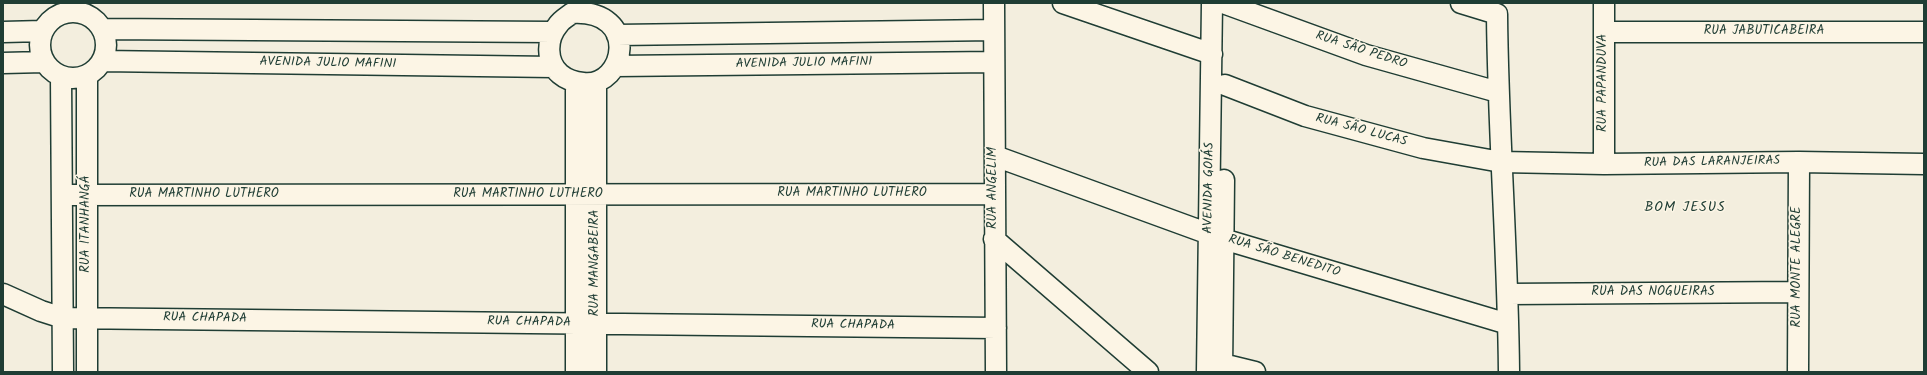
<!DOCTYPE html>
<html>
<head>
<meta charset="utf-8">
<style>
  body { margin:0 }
  #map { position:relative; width:1927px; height:375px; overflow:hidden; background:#f3eede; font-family:Kalam,sans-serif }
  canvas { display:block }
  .frame { position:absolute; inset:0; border:4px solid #1f3d34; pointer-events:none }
</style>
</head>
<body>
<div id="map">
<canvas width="1927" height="375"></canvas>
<div class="frame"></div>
</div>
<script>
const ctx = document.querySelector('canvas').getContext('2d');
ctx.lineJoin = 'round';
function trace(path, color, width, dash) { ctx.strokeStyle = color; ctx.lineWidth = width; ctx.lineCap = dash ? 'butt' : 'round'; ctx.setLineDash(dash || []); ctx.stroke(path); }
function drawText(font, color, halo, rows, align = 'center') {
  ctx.font = font + ' Kalam,sans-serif'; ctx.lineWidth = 3; ctx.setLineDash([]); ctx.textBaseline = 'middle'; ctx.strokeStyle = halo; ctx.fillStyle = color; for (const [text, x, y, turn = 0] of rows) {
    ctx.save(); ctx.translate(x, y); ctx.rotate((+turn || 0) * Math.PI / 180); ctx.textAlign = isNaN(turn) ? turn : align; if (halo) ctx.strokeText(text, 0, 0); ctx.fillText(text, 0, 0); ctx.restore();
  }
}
const minor = new Path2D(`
  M 994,3 L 996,372
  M 1063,3 L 1212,54
  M 1461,3 L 1497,14 C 1498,133 1508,252 1509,372
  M 1226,4 L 1366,55 L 1498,92
  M40 45a33 33 0 1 1 66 0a33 33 0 1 1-66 0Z
  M 572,13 C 641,9 626,88 583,83 C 574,82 567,80 560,74 C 546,62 546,39 558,25 C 561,20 567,17 572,13 Z
  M 103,29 L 552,32
  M 3,32 L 43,31
  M 1605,32 L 1924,32
  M 617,35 L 994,30
  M 102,61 L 554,67
  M 3,63 L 44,62
  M 615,66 L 994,62
  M 87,75 L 87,372
  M 61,76 L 63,372
  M 1225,85 L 1305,116 L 1423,148 L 1501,162 L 1604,164 L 1799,162 L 1924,164
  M 995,156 L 1223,239 L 1508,324
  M 1604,164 L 1604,3
  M 62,195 L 994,194
  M 994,239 L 1148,372
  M 3,294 L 41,311 L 63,318 L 996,328
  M 1508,294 L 1798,292
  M 1210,361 L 1255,372
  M 576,372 L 576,83
  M 596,372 L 596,82
  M 1207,372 L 1212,3
  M 1222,372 L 1224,180
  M 1798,372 L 1799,162`);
trace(minor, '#1f3d34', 23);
trace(minor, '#fcf5e5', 20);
drawText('13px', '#1f3d34', '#fcf5e5', [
  ["RUA JABUTICABEIRA",1764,32],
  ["RUA SÃO PEDRO",1361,51,18],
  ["AVENIDA JULIO MAFINI",328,64,1],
  ["AVENIDA JULIO MAFINI",804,64,-1],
  ["RUA PAPANDUVA",1604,83,-90],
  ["RUA SÃO LUCAS",1361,131,15],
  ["RUA DAS LARANJEIRAS",1712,163,-1],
  ["RUA ANGELIM",994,188,-90],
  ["AVENIDA GOIÁS",1210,188,-89],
  ["RUA MARTINHO LUTHERO",852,194],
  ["RUA MARTINHO LUTHERO",204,195],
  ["RUA MARTINHO LUTHERO",528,195],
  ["RUA ITANHANGÁ",87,224,-90],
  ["RUA SÃO BENEDITO",1284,257,17],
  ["RUA MANGABEIRA",596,263,-90],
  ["RUA MONTE ALEGRE",1798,267,-90],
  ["RUA DAS NOGUEIRAS",1653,293],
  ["RUA CHAPADA",205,319,1],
  ["RUA CHAPADA",529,323,1],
  ["RUA CHAPADA",853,326,1]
]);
ctx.letterSpacing = '1px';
drawText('14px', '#1f3d34', '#fcf5e5', [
  ["BOM JESUS",1685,209]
]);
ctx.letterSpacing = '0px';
</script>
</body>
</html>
